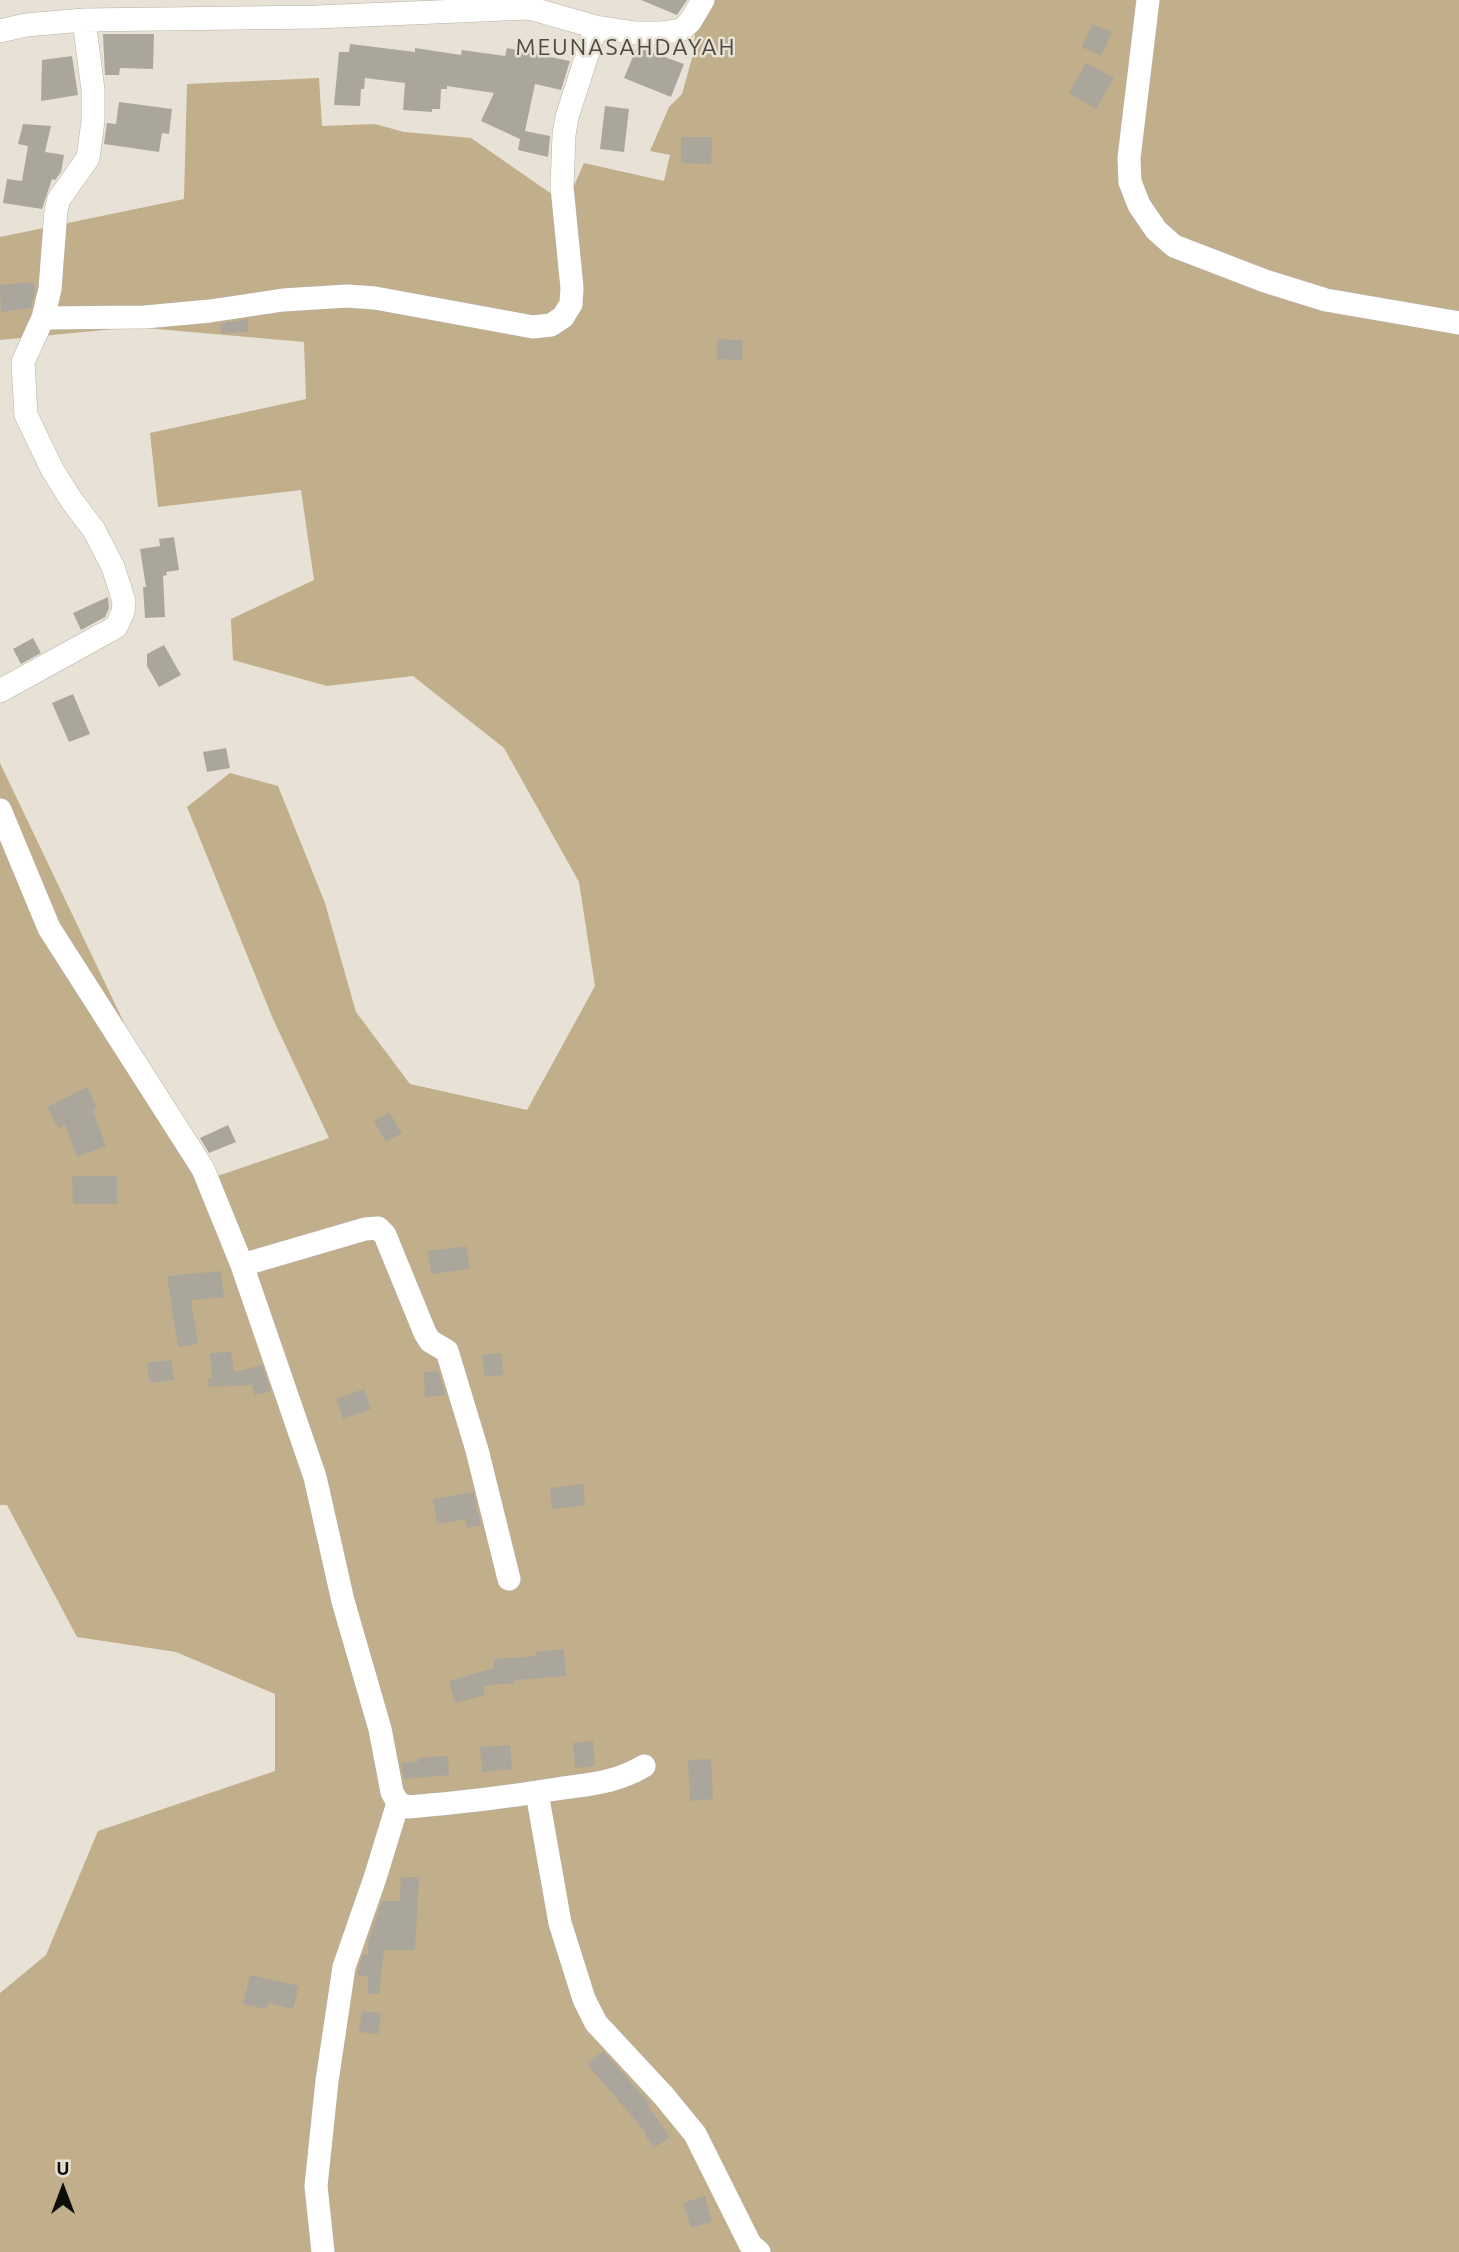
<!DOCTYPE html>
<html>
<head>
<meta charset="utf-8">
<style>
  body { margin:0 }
  #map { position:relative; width:1459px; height:2252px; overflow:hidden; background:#e8e2d6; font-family:Ubuntu,sans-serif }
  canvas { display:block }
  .north { position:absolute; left:28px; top:2154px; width:70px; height:70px; -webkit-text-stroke:5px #e8e2d6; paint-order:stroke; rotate:0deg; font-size:19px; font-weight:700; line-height:28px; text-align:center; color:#0f0d09 }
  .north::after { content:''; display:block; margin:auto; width:24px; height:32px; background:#0f0d09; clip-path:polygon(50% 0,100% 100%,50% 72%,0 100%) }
</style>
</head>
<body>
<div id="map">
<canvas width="1459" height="2252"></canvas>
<div class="north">U</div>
</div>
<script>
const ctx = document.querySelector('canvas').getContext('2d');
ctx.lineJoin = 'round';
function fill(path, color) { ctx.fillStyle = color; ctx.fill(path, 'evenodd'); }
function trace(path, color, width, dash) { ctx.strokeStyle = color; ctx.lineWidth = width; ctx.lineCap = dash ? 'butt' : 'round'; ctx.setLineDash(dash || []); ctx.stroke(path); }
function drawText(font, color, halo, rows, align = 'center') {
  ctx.font = font + ' Ubuntu,sans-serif'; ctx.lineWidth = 5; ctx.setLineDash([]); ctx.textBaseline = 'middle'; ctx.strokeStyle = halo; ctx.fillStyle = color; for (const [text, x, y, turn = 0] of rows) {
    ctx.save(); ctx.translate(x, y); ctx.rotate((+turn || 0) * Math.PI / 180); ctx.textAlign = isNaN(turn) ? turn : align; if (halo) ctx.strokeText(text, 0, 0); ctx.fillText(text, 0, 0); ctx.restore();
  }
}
fill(new Path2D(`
  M 714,0 L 1459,0 L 1459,2252 L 0,2252 L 0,1993 L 46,1955 L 98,1831 L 275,1771 L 275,1694 L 176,1652 L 77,1637 L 7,1505 L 0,1505 L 0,763 L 200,1182 L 329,1138 L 273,1019 L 187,807 L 230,773 L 278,786 L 325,903 L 356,1012 L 410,1084 L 527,1110 L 595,986 L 579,882 L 504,748 L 413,676 L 327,686 L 233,660 L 231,619 L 314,580 L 301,490 L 158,507 L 150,433 L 306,399 L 304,342 L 135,327 L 0,340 L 0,237 L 184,199 L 187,84 L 319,78 L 322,126 L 375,124 L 404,132 L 471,138 L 566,204 L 584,163 L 664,181 L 670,155 L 650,151 L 669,107 L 682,94 L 694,51 L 695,27 L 709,11 Z`), '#c1ae8b');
fill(new Path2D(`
  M 641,0 L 687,0 L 677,15 Z
  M 1092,24 L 1112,32 L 1101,56 L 1082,47 Z
  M 103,34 L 154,34 L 153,69 L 120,68 L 119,75 L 105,75 Z
  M 350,44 L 415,52 L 415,48 L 461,55 L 462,50 L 505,56 L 507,48 L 570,61 L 561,90 L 535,84 L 525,131 L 550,136 L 548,157 L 518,150 L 520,139 L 481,121 L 494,93 L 447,86 L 447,89 L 441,89 L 440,109 L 432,109 L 432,112 L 403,110 L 405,83 L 365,78 L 364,89 L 361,89 L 360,106 L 334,105 L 339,52 L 349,52 Z
  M 637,47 L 684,64 L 671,97 L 624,78 Z
  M 72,56 L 78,95 L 41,101 L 42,60 Z
  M 1086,63 L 1114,78 L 1096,109 L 1069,93 Z
  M 119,102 L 172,109 L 169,134 L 162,133 L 159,152 L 104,144 L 107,123 L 116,124 Z
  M 605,106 L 629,109 L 624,152 L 600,149 Z
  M 23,124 L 51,126 L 45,152 L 64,155 L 61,172 L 55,180 L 52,179 L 42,209 L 3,203 L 7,179 L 22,181 L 28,146 L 18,144 Z
  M 681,137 L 712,137 L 711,164 L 681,163 Z
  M 34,282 L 35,292 L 31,308 L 1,312 L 0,285 Z
  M 248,319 L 248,332 L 221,333 L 220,324 Z
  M 717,339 L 743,340 L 742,360 L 717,359 Z
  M 174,537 L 179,570 L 166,572 L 167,575 L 163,576 L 165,617 L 145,618 L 143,587 L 146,587 L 140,549 L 160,546 L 159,539 Z
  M 108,597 L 109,608 L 105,617 L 81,630 L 73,613 Z
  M 33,638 L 41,653 L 21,664 L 13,649 Z
  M 164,645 L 181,675 L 159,687 L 147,666 L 147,654 Z
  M 73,694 L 90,734 L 69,742 L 52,703 Z
  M 226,748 L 230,768 L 207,772 L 203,752 Z
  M 87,1087 L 97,1108 L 93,1110 L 106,1146 L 77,1157 L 65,1125 L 58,1128 L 47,1107 Z
  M 389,1112 L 402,1133 L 386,1142 L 374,1121 Z
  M 228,1125 L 236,1142 L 209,1153 L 200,1138 Z
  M 72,1176 L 117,1176 L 117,1204 L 73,1204 Z
  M 466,1246 L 470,1269 L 431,1274 L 428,1251 Z
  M 221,1271 L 224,1297 L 191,1300 L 198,1344 L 178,1347 L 167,1276 Z
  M 231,1352 L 234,1372 L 262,1365 L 271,1391 L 254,1395 L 252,1385 L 209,1387 L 208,1379 L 212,1378 L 210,1353 Z
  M 501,1353 L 504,1375 L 485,1377 L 482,1355 Z
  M 171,1360 L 174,1380 L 150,1383 L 147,1363 Z
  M 438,1371 L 446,1395 L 425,1397 L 424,1372 Z
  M 364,1389 L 371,1409 L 343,1419 L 336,1399 Z
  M 583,1484 L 585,1505 L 552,1509 L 550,1488 Z
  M 473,1492 L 481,1525 L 467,1528 L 465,1519 L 437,1524 L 433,1499 Z
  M 564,1649 L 566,1676 L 515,1680 L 515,1683 L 483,1686 L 485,1695 L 455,1703 L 449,1681 L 494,1668 L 494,1659 L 537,1656 L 536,1652 Z
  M 593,1741 L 595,1766 L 575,1768 L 573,1743 Z
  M 510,1745 L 512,1769 L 482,1772 L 480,1747 Z
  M 448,1756 L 449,1775 L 404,1779 L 401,1763 L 418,1762 L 417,1758 Z
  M 711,1759 L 713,1799 L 690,1801 L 688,1760 Z
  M 401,1877 L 419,1877 L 415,1950 L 384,1950 L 379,1994 L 368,1994 L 368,1976 L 357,1975 L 358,1970 L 363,1954 L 368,1955 L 368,1941 L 382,1901 L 400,1901 Z
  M 250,1975 L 299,1986 L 293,2009 L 268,2003 L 267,2009 L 243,2004 Z
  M 362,2011 L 381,2013 L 378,2034 L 359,2032 Z
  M 603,2051 L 650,2104 L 648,2106 L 670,2137 L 654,2148 L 645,2135 L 647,2134 L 587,2064 Z
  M 705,2196 L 712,2221 L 691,2228 L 683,2203 Z`), '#aba69b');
const street = new Path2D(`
  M 1148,0 L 1129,158 L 1130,182 L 1139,205 L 1156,230 L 1174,246 L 1265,281 L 1326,300 L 1459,323
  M 0,31 L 26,25 L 84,20 L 317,17 L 529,8 L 596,27 L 635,33 L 661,33 L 681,30 L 690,22 L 703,0
  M 43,318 L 145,317 L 210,311 L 283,300 L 347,296 L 375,298 L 533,327 L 551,325 L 563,317 L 571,304 L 572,288 L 562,187 L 564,135 L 567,117 L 596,27
  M 0,691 L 116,627 L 123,612 L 124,601 L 113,567 L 94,530 L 72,501 L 52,469 L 26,415 L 23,362 L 43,318 L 50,289 L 56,210 L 59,199 L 88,158 L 93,121 L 93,90 L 84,20
  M 0,810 L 49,928 L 203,1169 L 242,1265 L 315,1477 L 343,1601 L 380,1729 L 392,1792 L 398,1803 L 408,1807 C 458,1803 507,1797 557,1789 C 589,1784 616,1783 644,1766
  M 242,1265 L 365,1229 L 378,1228 L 385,1235 L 425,1333 L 430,1341 L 447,1351 L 477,1450 L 509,1579
  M 537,1793 L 560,1923 L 584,1999 L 596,2023 L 663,2095 L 695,2134 L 750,2244 L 759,2252
  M 323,2252 L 316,2186 L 327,2081 L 344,1967 L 375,1878 L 398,1803`);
trace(street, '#b7b1a6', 24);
trace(street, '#fff', 23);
ctx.letterSpacing = '2px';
drawText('23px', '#4f4a41', '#e8e2d6', [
  ["MEUNASAHDAYAH",626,47]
]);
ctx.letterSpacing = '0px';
</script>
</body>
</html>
